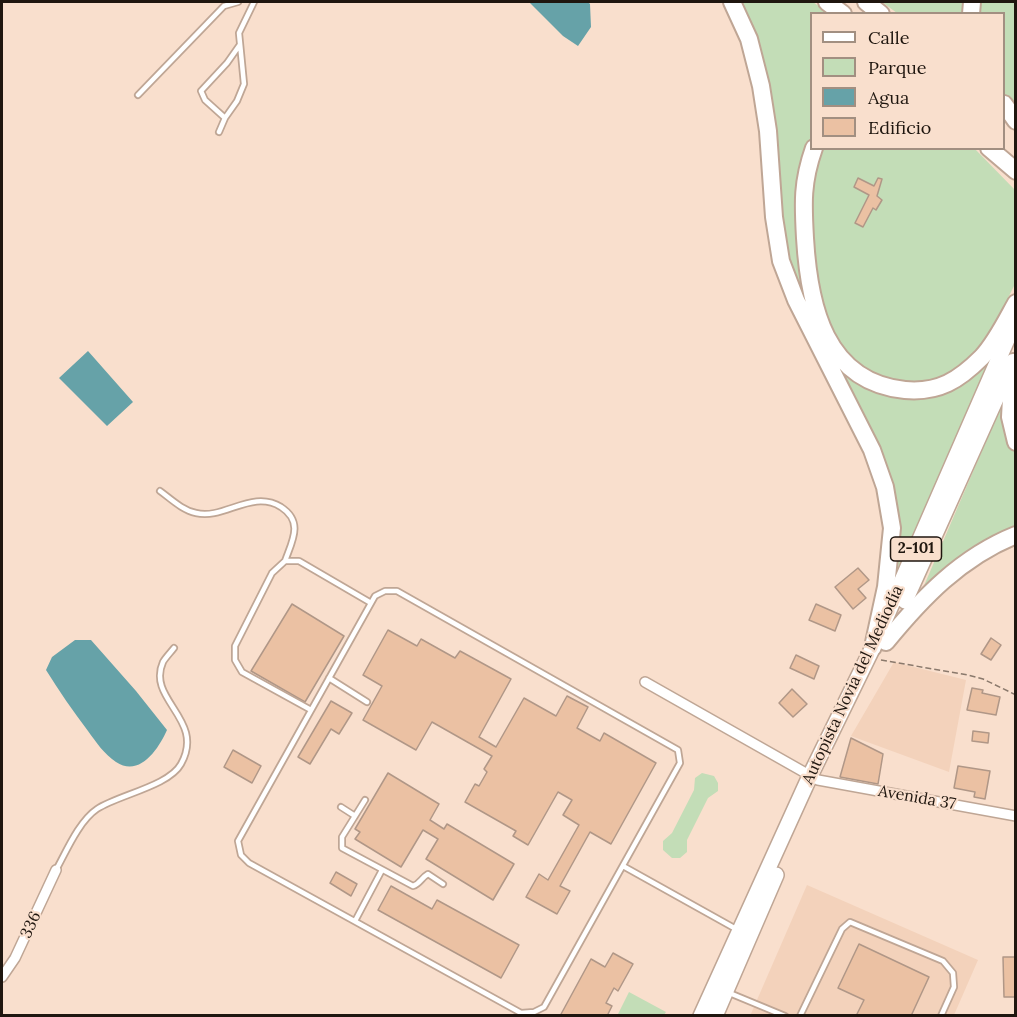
<!DOCTYPE html>
<html>
<head>
<meta charset="utf-8">
<style>
  body { margin:0 }
  #map { position:relative; width:1017px; height:1017px; overflow:hidden; background:#f9dfcd; font-family:Lora,serif }
  canvas { display:block }
  .frame { position:absolute; inset:0; border:3px solid #1f160f; pointer-events:none }
  .legend { position:absolute; left:810px; top:12px; width:195px; height:138px; box-sizing:border-box; background:#f9dfcd; border:2px solid #a28f81; margin:0; padding:8px 10px; list-style:none; font-size:18px; color:#1f160f }
  .legend li { display:flex; align-items:center; gap:12px; height:30px }
  .legend b { width:30px; border:2px solid #a28f81 }
</style>
</head>
<body>
<div id="map">
<canvas width="1017" height="1017"></canvas>
<div class="frame"></div>
<ul class="legend">
<li><b style="height:8px;background:#fff"></b>Calle</li>
<li><b style="height:16px;background:#c3ddb7"></b>Parque</li>
<li><b style="height:16px;background:#66a2a8"></b>Agua</li>
<li><b style="height:16px;background:#ebc1a3"></b>Edificio</li>
</ul>
</div>
<script>
const ctx = document.querySelector('canvas').getContext('2d');
ctx.lineJoin = 'round';
function fill(path, color) { ctx.fillStyle = color; ctx.fill(path, 'evenodd'); }
function trace(path, color, width, dash) { ctx.strokeStyle = color; ctx.lineWidth = width; ctx.lineCap = dash ? 'butt' : 'round'; ctx.setLineDash(dash || []); ctx.stroke(path); }
function drawText(font, color, halo, rows, align = 'center') {
  ctx.font = font + ' Lora,serif'; ctx.lineWidth = 4.5; ctx.setLineDash([]); ctx.textBaseline = 'middle'; ctx.strokeStyle = halo; ctx.fillStyle = color; for (const [text, x, y, turn = 0] of rows) {
    ctx.save(); ctx.translate(x, y); ctx.rotate((+turn || 0) * Math.PI / 180); ctx.textAlign = isNaN(turn) ? turn : align; if (halo) ctx.strokeText(text, 0, 0); ctx.fillText(text, 0, 0); ctx.restore();
  }
}
fill(new Path2D(`
  M 894,662 L 966,680 L 949,772 L 851,736 Z
  M 807,885 L 978,960 L 954,1015 L 750,1016 Z`), '#f3d2bb');
fill(new Path2D(`
  M 740,2 L 813,2 L 828,13 L 812,14 L 811,141 L 803,276 L 837,360 L 925,394 L 997,345 L 937,486 L 896,575 L 897,539 L 894,501 L 791,271 Z
  M 882,2 L 967,2 L 965,14 L 897,13 Z
  M 979,2 L 1015,2 L 1015,107 L 1004,93 L 1004,14 L 976,14 Z
  M 823,148 L 975,149 L 1015,190 L 1015,284 L 989,336 L 967,362 L 947,378 L 921,384 L 886,380 L 865,373 L 838,345 L 826,319 L 812,250 L 809,198 L 815,164 Z
  M 1005,397 L 1010,442 L 1015,452 L 1015,527 L 920,595 Z
  M 702,773 L 714,776 L 718,783 L 718,791 L 708,798 L 687,840 L 687,852 L 680,858 L 672,858 L 663,850 L 663,841 L 672,833 L 694,790 L 695,778 Z
  M 629,992 L 666,1012 L 664,1015 L 617,1016 Z`), '#c3ddb7');
fill(new Path2D(`
  M 529,2 L 588,2 L 590,4 L 591,27 L 578,46 L 563,36 Z
  M 88,351 L 133,402 L 107,426 L 59,378 Z
  M 75,640 L 91,640 L 136,691 L 167,730 C 159,748 140,778 116,762 C 104,754 96,742 88,731 C 73,711 59,691 46,670 L 52,657 Z`), '#66a2a8');
const building = new Path2D(`
  M 858,178 L 874,186 L 878,178 L 882,179 L 877,196 L 882,200 L 876,210 L 873,208 L 863,227 L 855,223 L 869,195 L 854,187 Z
  M 858,568 L 869,580 L 858,589 L 866,598 L 853,609 L 835,587 Z
  M 292,604 L 344,636 L 305,702 L 251,671 Z
  M 816,604 L 841,615 L 835,631 L 809,620 Z
  M 388,630 L 417,646 L 421,639 L 455,658 L 460,651 L 511,679 L 479,737 L 496,747 L 524,698 L 556,716 L 567,696 L 588,707 L 577,728 L 600,741 L 604,733 L 656,763 L 611,844 L 590,832 L 560,886 L 570,891 L 557,914 L 526,897 L 539,874 L 548,880 L 579,825 L 563,815 L 572,800 L 558,792 L 528,845 L 513,836 L 516,831 L 465,802 L 475,784 L 479,786 L 487,772 L 484,769 L 492,756 L 432,722 L 416,750 L 363,720 L 382,686 L 363,675 Z
  M 991,638 L 1001,645 L 991,660 L 981,654 Z
  M 796,655 L 819,666 L 814,679 L 790,668 Z
  M 972,688 L 983,690 L 982,693 L 1000,697 L 996,715 L 967,710 Z
  M 792,689 L 807,704 L 793,717 L 779,703 Z
  M 331,701 L 352,713 L 339,734 L 331,729 L 310,764 L 298,757 Z
  M 973,731 L 989,733 L 988,743 L 972,741 Z
  M 851,738 L 883,754 L 878,784 L 840,777 Z
  M 233,750 L 261,766 L 252,783 L 224,767 Z
  M 958,766 L 990,771 L 985,799 L 974,797 L 975,792 L 954,788 Z
  M 388,773 L 439,804 L 430,820 L 444,829 L 447,824 L 514,864 L 493,900 L 426,859 L 438,839 L 423,830 L 401,867 L 355,839 L 360,832 L 355,829 Z
  M 336,872 L 357,884 L 351,896 L 330,883 Z
  M 391,886 L 432,909 L 437,900 L 519,945 L 501,978 L 378,910 Z
  M 859,944 L 929,977 L 911,1016 L 856,1016 L 864,1000 L 838,988 Z
  M 613,953 L 633,964 L 618,991 L 614,988 L 606,1003 L 612,1006 L 607,1016 L 560,1016 L 591,959 L 605,967 Z
  M 1003,957 L 1016,957 L 1016,997 L 1004,997 Z`);
fill(building, '#ebc1a3');
trace(building, '#b09787', 1.5);
const service = new Path2D(`
  M 138,95 L 224,6 L 238,2
  M 225,118 L 205,100 L 201,91 L 227,63 L 239,46
  M 219,132 L 225,118 L 237,101 L 244,84 L 239,33 L 254,2
  M 160,491 C 171,499 182,510 196,513 C 224,520 252,489 281,507 C 304,522 292,541 285,561
  M 385,591 L 397,591 L 678,750 L 680,763 L 544,1007 L 534,1012 L 521,1013 L 249,863 L 241,855 L 238,841 L 375,596 Z
  M 329,678 L 367,702
  M 311,710 L 242,672 L 235,660 L 235,646 L 272,573 L 285,561 L 299,561 L 371,603
  M 365,800 L 342,837 L 342,848 L 413,886 C 420,884 421,878 428,874 L 443,884
  M 341,807 L 355,816
  M 623,866 L 736,929
  M 56,870 C 66,852 79,821 97,809 C 118,795 169,786 181,764 C 206,719 146,700 163,662 C 166,657 171,652 174,648
  M 355,921 L 382,870
  M 727,992 L 785,1016
  M 800,1016 L 842,929 L 850,922 L 943,961 L 953,973 L 954,987 L 941,1016`);
const minor = new Path2D(`
  M 645,682 L 818,780 L 1016,816
  M 2,977 L 15,958 L 56,870`);
const trunk = new Path2D(`
  M 905,601 L 1012,363
  M 701,1016 L 810,776 L 873,647 L 1016,319
  M 715,1016 L 776,875`);
const motorway = new Path2D(`
  M 732,2 L 749,39 L 761,86 L 768,131 L 774,217 L 781,261 L 796,300 L 872,450 L 885,487 L 892,528 L 886,587 L 873,647
  M 827,2 L 843,14
  M 866,2 L 881,14
  M 971,14 L 972,2
  M 1004,104 L 1016,121
  M 814,148 C 802,182 803,203 805,238 C 809,306 825,382 905,390 C 939,393 959,380 982,357 C 996,342 1006,321 1016,303
  M 989,148 L 1016,171
  M 1013,362 L 1010,417 L 1016,442
  M 886,642 C 922,598 961,557 1016,535`);
trace(service, '#bfa695', 8);
trace(minor, '#bfa695', 12);
trace(trunk, '#bfa695', 18);
trace(motorway, '#bfa695', 20);
trace(new Path2D(`
  M 881,660 L 968,675 L 983,679 L 1016,695`), '#8a796c', 1.5, [6, 3]);
trace(service, '#fff', 4.5);
trace(minor, '#fff', 9);
trace(trunk, '#fff', 15);
trace(motorway, '#fff', 16);
for (const [x, y, w] of [
  [916,549,51]
]) { const box = new Path2D(); box.roundRect(x - w / 2, y - 12, w, 24, 4.5); ctx.fillStyle = '#f9dfcd'; ctx.fill(box); trace(box, '#1f160f', 1.5); }
drawText('bold 15px', '#1f160f', null, [
  ["2-101",916,549]
]);
drawText('16px', '#1f160f', '#f9dfcd', [
  ["Autopista Novia del Mediodía",853,685,-65],
  ["Avenida 37",917,798,10],
  ["336",31,925,-65]
]);
</script>
</body>
</html>
